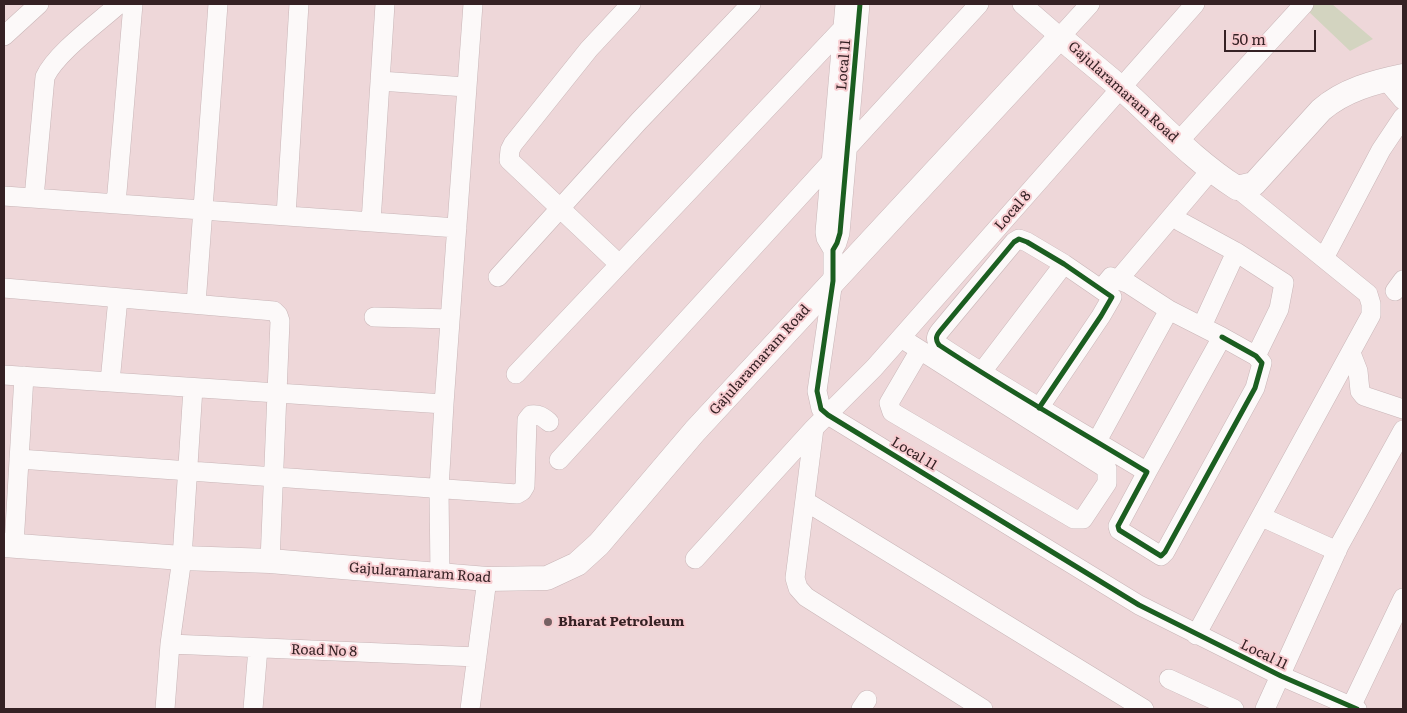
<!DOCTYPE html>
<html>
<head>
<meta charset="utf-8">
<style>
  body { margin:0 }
  #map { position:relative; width:1407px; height:713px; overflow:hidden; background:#eed7d9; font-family:Literata,serif }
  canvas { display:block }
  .frame { position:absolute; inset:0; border:5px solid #352124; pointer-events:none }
  .scale { position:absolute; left:1224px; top:30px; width:92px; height:22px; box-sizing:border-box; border:2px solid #352124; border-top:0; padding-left:6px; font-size:15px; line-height:18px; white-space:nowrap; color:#352124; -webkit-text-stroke:4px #f8cdd1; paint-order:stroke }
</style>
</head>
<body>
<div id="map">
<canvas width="1407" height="713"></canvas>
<div class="frame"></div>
<div class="scale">50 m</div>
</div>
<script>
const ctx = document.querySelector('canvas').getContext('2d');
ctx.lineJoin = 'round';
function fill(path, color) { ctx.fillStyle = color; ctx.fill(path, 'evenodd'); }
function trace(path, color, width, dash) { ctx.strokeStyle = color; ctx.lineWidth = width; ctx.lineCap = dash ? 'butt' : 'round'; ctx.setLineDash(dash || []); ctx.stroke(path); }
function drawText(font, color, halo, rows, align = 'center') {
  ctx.font = font + ' Literata,serif'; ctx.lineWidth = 4; ctx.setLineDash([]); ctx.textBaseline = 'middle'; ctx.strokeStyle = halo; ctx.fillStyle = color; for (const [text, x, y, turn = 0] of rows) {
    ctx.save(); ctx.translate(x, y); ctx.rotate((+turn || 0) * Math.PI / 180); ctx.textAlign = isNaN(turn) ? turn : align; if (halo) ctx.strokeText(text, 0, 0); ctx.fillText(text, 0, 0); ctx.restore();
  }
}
fill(new Path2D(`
  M 1315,4 L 1332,4 L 1373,39 L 1350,51 L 1307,10 Z`), '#d3d4c0');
const minor = new Path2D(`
  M 860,4 L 840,233 L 837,243 L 833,250 L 833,281 L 817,391 L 821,409 L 828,415 L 1139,605 L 1281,676 L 1357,709
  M 1022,4 L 1060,37 L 1090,4
  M 4,36 L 39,4
  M 1386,80 L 1403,100
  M 380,81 L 466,87
  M 1178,142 L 1304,4
  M 848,147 L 979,4
  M 4,196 L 457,228
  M 34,198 L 45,77 C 56,53 98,23 119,4
  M 116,204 L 133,4
  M 286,216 L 299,4
  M 1173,216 L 1181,222 L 1236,252 L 1284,283 L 1279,309 L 1256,356
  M 371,222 L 385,4
  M 833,250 L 826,238 L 825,232 L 845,4
  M 1324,258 L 1381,150 L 1403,117
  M 619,264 L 509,160 L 510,150 L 513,144 L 589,49 L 631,4
  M 498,277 L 639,121 L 751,4
  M 1118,280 L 1211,170
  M 4,288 L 274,311 L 278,315 L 280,321 L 270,561
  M 1101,289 L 1111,277 L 1129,284 L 1169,310 L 1222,337 L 1147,472
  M 1395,291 L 1403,280
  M 196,304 L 218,4
  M 374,317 L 450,319
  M 1202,326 L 1236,252
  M 901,338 L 920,350 L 1107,469 L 1107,483 L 1083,519 L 1074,519 L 892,412 L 889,403 L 920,350
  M 1351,353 L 1358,371 L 1360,391 L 1364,396 L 1403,409
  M 981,373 L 1064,264
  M 516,374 L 843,28
  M 4,375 L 444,404
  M 110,382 L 118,298
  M 1039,408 L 1101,316 L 1112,297 L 1064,264 L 1027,242 L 1019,239 L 1014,242 L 940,331 C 936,336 935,339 939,345 C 1007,390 1078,430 1147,472 L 1118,526 L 1119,530 L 1161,556 L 1165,552 L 1255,388 L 1262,363 L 1256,356 L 1222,337
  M 1097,441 L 1169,310
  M 19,459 L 517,494 L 522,491 L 525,486 L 527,420 L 531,415 C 539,414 543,417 549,422
  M 559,460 L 831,162
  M 805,501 L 1144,709
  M 1262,517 L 1337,551
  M 14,545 L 24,376
  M 695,559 L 814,428
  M 440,575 L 439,489 L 444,404 L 473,4
  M 1196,635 L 1371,315 L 1371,304 L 1368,294 L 1237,188
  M 170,644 L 477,657
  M 1169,679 L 1234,709
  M 165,709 L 170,644 L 182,558 L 193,388
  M 253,709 L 258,648
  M 470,709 L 487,579
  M 861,709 L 867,700
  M 983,709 L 806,597 L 798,588 L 795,578 L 814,428 L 874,368 L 1195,4
  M 1265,709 L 1339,546 L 1403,430
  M 1350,709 L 1403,598`);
const major = new Path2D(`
  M 4,545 L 182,558 L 270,561 L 487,579 L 547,578 L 577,564 L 599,544 L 695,431 L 1060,37 C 1080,54 1101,71 1121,88 C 1159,122 1194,161 1237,188 L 1254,184 L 1321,110 C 1344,90 1374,82 1403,76`);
trace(minor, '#c8b5b7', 20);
trace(major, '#c8b5b7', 25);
trace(minor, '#fcf9f9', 19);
trace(major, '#fcf9f9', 24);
trace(new Path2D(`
  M 860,4 L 840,233 L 837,243 L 833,250 L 833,281 L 817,391 L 821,409 L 828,415 L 1139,605 L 1281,676 L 1357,709
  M 1039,408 L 1101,316 L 1112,297 L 1064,264 L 1027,242 L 1019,239 L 1014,242 L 940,331 C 936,336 935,339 939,345 C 1007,390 1078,430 1147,472 L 1118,526 L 1119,530 L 1161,556 L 1165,552 L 1255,388 L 1262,363 L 1256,356 L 1222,337`), '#1b5e20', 5);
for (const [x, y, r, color] of [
  [548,622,5,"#766163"]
]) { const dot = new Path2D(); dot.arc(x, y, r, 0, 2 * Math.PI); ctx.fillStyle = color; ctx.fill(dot); trace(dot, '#f8cdd1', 2); }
drawText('14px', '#352124', '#f8cdd1', [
  ["Local 11",844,65,-85],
  ["Gajularamaram Road",1123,92,42],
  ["Local 8",1013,211,-49],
  ["Gajularamaram Road",760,360,-48],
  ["Local 11",914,454,31],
  ["Gajularamaram Road",420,573,4],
  ["Road No 8",324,651,2],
  ["Local 11",1264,655,26]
]);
drawText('bold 14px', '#352124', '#f8cdd1', [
  ["Bharat Petroleum",558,622]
], 'left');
</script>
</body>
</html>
